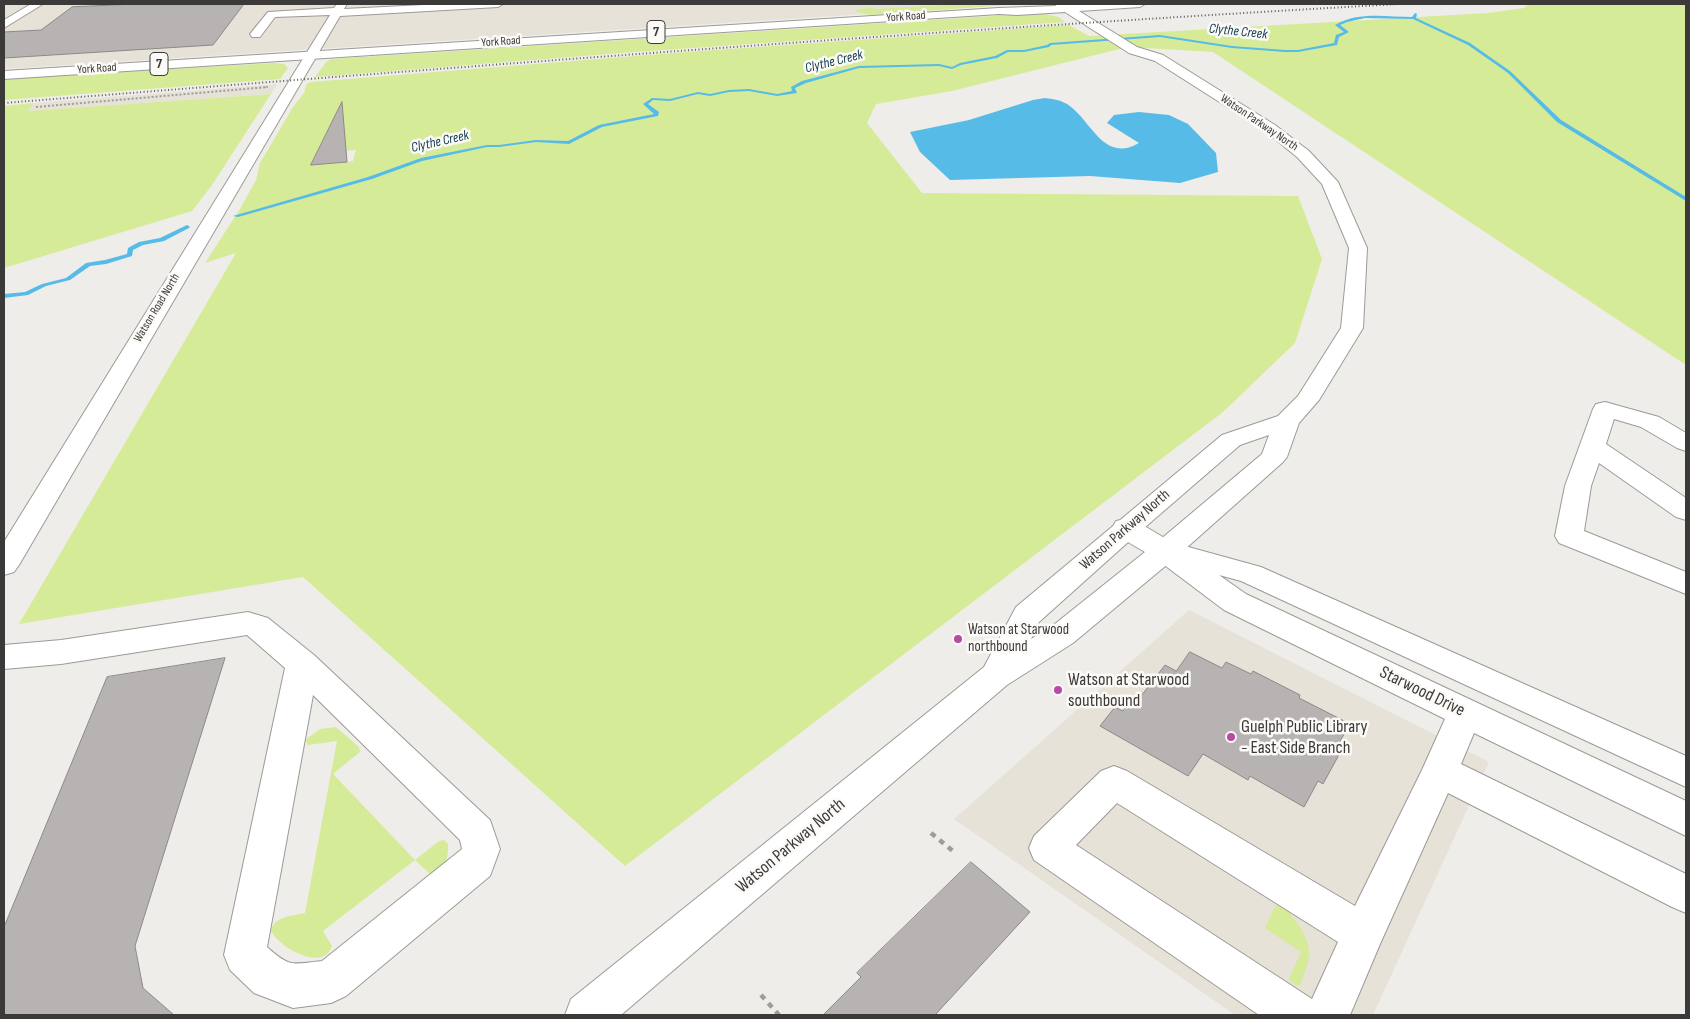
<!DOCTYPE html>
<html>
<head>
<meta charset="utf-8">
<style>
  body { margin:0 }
  #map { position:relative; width:1690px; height:1019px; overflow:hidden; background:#efede9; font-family:"Sofia Sans Condensed",sans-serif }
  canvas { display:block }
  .frame { position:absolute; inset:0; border:5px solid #3b3a38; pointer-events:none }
</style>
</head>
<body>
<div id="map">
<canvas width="1690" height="1019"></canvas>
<div class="frame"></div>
</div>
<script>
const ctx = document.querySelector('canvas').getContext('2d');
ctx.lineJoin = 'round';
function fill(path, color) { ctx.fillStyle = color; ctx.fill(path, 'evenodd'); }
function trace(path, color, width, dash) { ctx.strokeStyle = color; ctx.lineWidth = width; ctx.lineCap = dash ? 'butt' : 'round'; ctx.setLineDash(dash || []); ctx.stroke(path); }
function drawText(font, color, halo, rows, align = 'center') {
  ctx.font = font + ' "Sofia Sans Condensed",sans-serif'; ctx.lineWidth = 5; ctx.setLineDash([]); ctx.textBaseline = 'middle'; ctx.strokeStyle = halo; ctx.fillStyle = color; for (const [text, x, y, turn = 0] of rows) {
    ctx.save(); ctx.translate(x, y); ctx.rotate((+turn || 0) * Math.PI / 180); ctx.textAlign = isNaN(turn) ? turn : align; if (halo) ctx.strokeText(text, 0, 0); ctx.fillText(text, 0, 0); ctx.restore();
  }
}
fill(new Path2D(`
  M 4,4 L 1021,4 L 4,69 Z
  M 277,84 L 271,94 L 27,111 L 34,103 Z
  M 1189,610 L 1489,762 L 1373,1015 L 1235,1015 L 954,819 Z`), '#e7e2d8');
fill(new Path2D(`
  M 961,4 L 1021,4 L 870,15 L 857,12 L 856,10 L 872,7 L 876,9 Z
  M 1528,4 L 1686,4 L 1686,365 L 1213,52 L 1127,47 L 952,91 L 876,104 L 867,123 L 922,193 L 1298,196 L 1322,259 L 1295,343 L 1223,412 L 625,866 L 303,577 L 19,624 L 236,253 L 205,263 L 240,209 L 256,180 L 260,163 L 293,107 L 304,93 L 306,85 L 310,82 L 672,53 L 1069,25 L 1089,36 L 1488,13 L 1524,8 ZM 356,150 L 353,161 L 312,165 L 317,153 Z
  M 1039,13 L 1059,17 L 1065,22 L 622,53 L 315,77 L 327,61 L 332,59 Z
  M 274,63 L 284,64 L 288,68 L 280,79 L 4,100 L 4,79 Z
  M 271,94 L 212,185 L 192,211 L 4,268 L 4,106 L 34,103 L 28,111 Z
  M 336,727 L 359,747 L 360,752 L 334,773 L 334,775 L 415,860 L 439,841 L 444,840 L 448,844 C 448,861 446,867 431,875 L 415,860 L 323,931 L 332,946 C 323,973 279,947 271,931 C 274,916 292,916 305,913 L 337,741 L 308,745 L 305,740 L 320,729 Z
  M 1278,905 L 1283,906 C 1296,919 1314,942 1308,962 C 1306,970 1303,977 1300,985 L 1295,985 L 1289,979 L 1301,952 L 1265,928 L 1274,908 Z`), '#d5eb98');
fill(new Path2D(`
  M 1045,98 C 1053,99 1060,100 1067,104 C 1091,119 1103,164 1139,143 L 1107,123 L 1114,115 L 1139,112 L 1169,115 L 1188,124 L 1216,153 L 1218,172 L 1180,183 L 1090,176 L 950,180 L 920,152 L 910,132 L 969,120 L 1033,100 Z`), '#57bbe8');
fill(new Path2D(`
  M 1415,13 L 1417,14 L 1416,18 L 1470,43 L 1510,71 L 1561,120 L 1686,197 L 1686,201 L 1557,122 L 1508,73 L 1468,45 L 1413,19 L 1365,18 L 1347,22 L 1340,25 L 1349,32 L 1339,37 L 1337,45 L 1298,52 L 1285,52 L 1232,48 L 1160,37 L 1051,45 L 1049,47 L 1024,52 L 1008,52 L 997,58 L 961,65 L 952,69 L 939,66 L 859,68 L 806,83 L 795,88 L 797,93 L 777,96 L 749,91 L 729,92 L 710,96 L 698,94 L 670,101 L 653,100 L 648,104 L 659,112 L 658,116 L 602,127 L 569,144 L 536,142 L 499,147 L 487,147 L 422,161 L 372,179 L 238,217 L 233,216 L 368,177 L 421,158 L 487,145 L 499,145 L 536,140 L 568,141 L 599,125 L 654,114 L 643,104 L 652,98 L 670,99 L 698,92 L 710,94 L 729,90 L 749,89 L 777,94 L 792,91 L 791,87 L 802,81 L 859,66 L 939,64 L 952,67 L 960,63 L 995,56 L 1007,50 L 1024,50 L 1047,45 L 1050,43 L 1160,35 L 1232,46 L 1285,50 L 1298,50 L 1334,43 L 1336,35 L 1344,32 L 1335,25 C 1358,11 1387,17 1412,17 Z
  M 187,225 L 190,227 L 189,228 L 164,241 L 143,245 L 133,250 L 132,256 L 106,264 L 90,266 L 70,280 L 46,286 L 28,295 L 4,298 L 4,294 L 25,292 L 42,284 L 66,278 L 86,263 L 105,260 L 127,254 L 128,248 L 139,242 L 160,238 Z`), '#57bbe8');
const building = new Path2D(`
  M 138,4 L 244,4 L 213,45 L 4,58 L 4,32 L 41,30 L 72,7 Z
  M 342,102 L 347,162 L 311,165 Z
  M 1190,652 L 1222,668 L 1226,662 L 1251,674 L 1253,671 L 1300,695 L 1299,698 L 1350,724 L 1336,748 L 1341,751 L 1323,784 L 1318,781 L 1304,807 L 1250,776 L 1248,780 L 1203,754 L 1188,776 L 1100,726 L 1115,707 L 1123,711 L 1133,698 L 1138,700 L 1165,665 L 1176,671 Z
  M 225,658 L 135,946 L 143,988 L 174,1015 L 4,1015 L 4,927 L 107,677 Z
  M 971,862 L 1030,912 L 935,1015 L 823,1015 L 861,977 L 857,973 Z`);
fill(building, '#b7b3b2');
trace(building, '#8d8988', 1);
const minor = new Path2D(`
  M 31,4 L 43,4 L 4,28 L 4,20 Z
  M 337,4 L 347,4 L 344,9 L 444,4 L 503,4 L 498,7 L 340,16 L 19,565 L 14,572 L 4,575 L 4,542 L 330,15 L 275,17 L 260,37 L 252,37 L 250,34 L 268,12 L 334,8 Z
  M 1605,402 L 1659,417 L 1686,433 L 1686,451 L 1677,448 L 1641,427 L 1614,419 L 1606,444 L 1686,498 L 1686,520 L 1676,517 L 1599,463 L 1591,486 L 1584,531 L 1686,572 L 1686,594 L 1559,543 L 1555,536 L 1565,486 L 1593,409 L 1596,404 Z
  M 1126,519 L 1136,521 L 1178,546 L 1181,545 L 1261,567 L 1686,756 L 1686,787 L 1241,581 L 1219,575 L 1246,594 L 1686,801 L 1686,836 L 1474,733 L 1461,764 L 1686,874 L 1686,913 L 1672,907 L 1448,793 L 1380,944 L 1350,1015 L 1259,1015 L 1034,860 L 1029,848 L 1034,836 L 1101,771 L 1114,766 L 1127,771 L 1355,906 L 1422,770 L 1445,719 L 1224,610 L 1155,558 L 1116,535 L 1112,528 L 1116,521 ZM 1117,803 L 1338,942 L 1312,999 L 1076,845 Z
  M 248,612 L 268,618 L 314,655 L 490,820 L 500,849 L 490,876 L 346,996 L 331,1003 L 293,1008 L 254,993 L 230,970 L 224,955 L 285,668 L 247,635 L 61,664 L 4,669 L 4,645 L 61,640 ZM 313,695 L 460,840 L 462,849 L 322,961 C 293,964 290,968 267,947 Z`);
const major = new Path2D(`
  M 1055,4 L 1070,5 L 1145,4 L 1140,7 L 1079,11 L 1137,47 L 1163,55 L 1275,125 L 1309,151 L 1338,182 L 1367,248 L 1363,328 L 1319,400 L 1299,423 L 1287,457 L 1283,462 L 1175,558 L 1073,643 L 1007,685 L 621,1015 L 565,1015 L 571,999 L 984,667 L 1016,607 L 1222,435 L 1278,416 L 1298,396 L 1341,328 L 1349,248 L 1322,184 L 1297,157 L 1265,131 L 1155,61 L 1129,53 L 1065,12 L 1017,15 L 999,14 L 4,79 L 4,71 L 999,8 L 1056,6 ZM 1269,435 L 1262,454 L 1155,544 L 1051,627 L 1031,639 L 1039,622 L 1136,535 L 1240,445 Z`);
trace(minor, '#9c9a97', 2);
trace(major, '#9c9a97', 2);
trace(new Path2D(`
  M 265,87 L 268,87`), '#9e9d9a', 1, [2, 2]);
trace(new Path2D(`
  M 36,107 L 268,87`), '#9e9d9a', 2, [2, 2]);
trace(new Path2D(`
  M 931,833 L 953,851
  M 761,995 L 779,1015`), '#9e9d9a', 4.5, [5.5, 5.5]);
fill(minor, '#fff');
fill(major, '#fff');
trace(new Path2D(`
  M 4,103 C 469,66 933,30 1399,4`), '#5d5c5a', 2, [1, 2.5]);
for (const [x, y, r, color] of [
  [958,639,5,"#b749a7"],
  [1058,690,5,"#b749a7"],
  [1231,737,5,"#b749a7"]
]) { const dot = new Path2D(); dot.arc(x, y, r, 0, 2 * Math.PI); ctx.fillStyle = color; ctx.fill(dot); trace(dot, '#fcfaf7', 2); }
drawText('12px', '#3b3a38', '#fcfaf7', [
  ["York Road",906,17,-4],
  ["York Road",501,42,-4],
  ["York Road",97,69,-4],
  ["Watson Parkway North",1259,123,34],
  ["Watson Road North",157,308,-59]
]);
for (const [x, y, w] of [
  [656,32,18],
  [159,64,18]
]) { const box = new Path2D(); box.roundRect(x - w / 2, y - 11.5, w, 23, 4); ctx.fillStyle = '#fcfaf7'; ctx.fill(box); trace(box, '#3b3a38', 1); }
drawText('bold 14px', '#3b3a38', null, [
  ["7",656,32],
  ["7",159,64]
]);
drawText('italic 14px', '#0e3a4d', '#fcfaf7', [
  ["Clythe Creek",1238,32,6],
  ["Clythe Creek",834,62,-14],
  ["Clythe Creek",440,142,-13]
]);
drawText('15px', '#3b3a38', '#fcfaf7', [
  ["Watson Parkway North",1125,530,-41]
]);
drawText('15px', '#3b3a38', '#fcfaf7', [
  ["Watson at Starwood",968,630],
  ["northbound",968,647]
], 'left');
drawText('18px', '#3b3a38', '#fcfaf7', [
  ["Watson at Starwood",1068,680],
  ["southbound",1068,701],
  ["Guelph Public Library",1241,727],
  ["- East Side Branch",1241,748]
], 'left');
drawText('18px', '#3b3a38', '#fcfaf7', [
  ["Starwood Drive",1422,692,26],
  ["Watson Parkway North",791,846,-40]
]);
</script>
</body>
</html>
